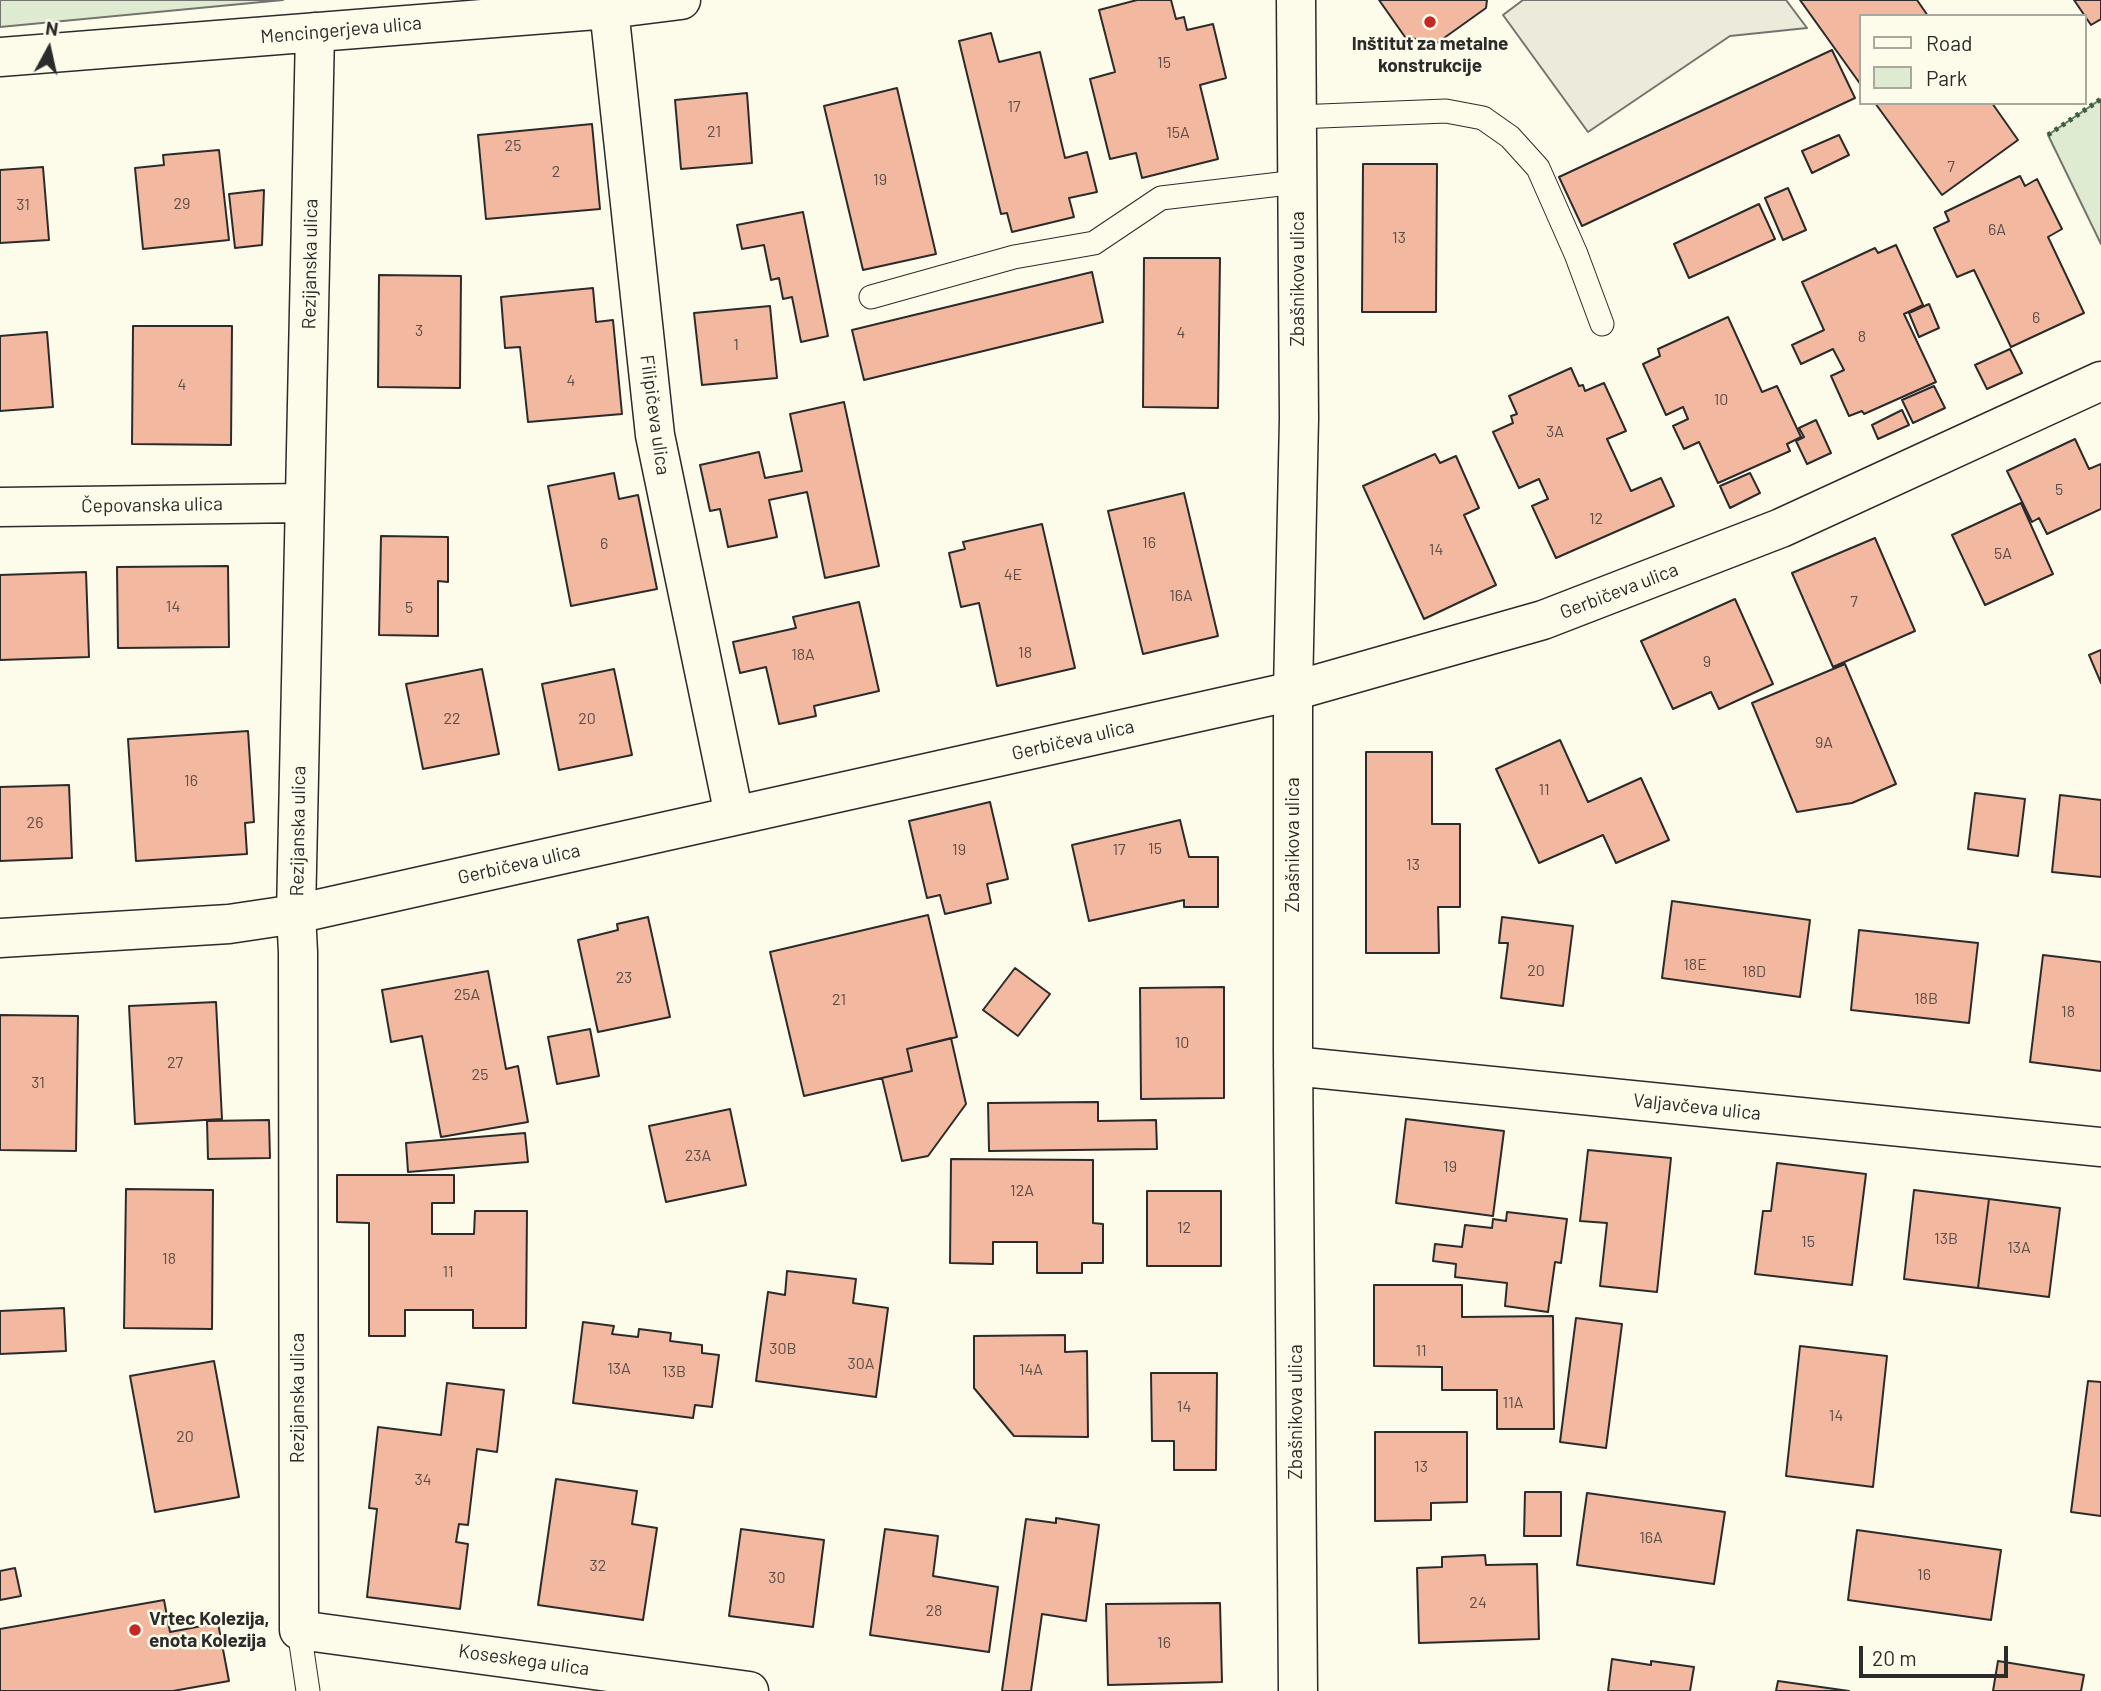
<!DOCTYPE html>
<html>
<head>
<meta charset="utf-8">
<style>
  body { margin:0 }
  #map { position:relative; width:2101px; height:1691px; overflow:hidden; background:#fdfbea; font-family:Barlow,sans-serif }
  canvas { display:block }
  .legend { position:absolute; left:1859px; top:14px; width:228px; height:91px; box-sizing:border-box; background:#fdfbea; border:2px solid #a9a89e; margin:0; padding:9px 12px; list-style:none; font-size:21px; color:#2b2b2b }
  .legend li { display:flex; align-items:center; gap:14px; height:35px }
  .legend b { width:35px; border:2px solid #a9a89e }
  .north { position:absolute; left:14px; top:14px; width:70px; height:70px; -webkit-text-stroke:5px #fdfbea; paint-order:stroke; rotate:8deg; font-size:19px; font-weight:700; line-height:28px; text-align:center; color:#2b2b2b }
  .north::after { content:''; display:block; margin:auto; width:24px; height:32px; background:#2b2b2b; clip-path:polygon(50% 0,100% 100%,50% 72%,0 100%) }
  .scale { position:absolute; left:1859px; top:1646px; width:149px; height:32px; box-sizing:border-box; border:4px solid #2b2b2b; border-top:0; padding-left:9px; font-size:21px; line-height:24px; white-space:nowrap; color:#2b2b2b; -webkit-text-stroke:5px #fdfbea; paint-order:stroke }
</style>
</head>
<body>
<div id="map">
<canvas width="2101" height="1691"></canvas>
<ul class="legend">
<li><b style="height:9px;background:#fdfbea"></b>Road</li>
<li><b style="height:19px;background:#deebd1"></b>Park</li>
</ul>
<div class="north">N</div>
<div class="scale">20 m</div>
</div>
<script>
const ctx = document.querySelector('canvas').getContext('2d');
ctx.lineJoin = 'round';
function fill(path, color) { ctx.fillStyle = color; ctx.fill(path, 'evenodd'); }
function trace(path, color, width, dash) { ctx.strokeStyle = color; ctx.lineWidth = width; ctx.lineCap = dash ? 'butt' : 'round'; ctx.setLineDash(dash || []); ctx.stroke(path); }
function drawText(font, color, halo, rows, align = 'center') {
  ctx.font = font + ' Barlow,sans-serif'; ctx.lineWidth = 5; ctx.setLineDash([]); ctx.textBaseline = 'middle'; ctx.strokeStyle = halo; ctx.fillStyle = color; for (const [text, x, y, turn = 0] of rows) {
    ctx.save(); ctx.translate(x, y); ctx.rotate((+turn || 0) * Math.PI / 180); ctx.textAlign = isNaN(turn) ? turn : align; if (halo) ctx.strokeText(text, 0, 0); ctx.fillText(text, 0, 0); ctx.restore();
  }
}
const green = new Path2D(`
  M 0,0 L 283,0 L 0,27 Z
  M 2101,99 L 2101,244 L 2048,135 Z`);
fill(green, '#deebd1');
trace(green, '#74746e', 2);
const parking = new Path2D(`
  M 1523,0 L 1786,0 L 1807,28 L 1730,36 L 1588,132 L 1503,15 Z`);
fill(parking, '#eceadb');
trace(parking, '#74746e', 2);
const building = new Path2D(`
  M 1137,0 L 1171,0 L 1176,19 L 1184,17 L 1187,30 L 1213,24 L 1226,78 L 1200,85 L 1218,159 L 1142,178 L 1136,153 L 1110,159 L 1090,79 L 1115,72 L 1099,10 Z
  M 1379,0 L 1487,0 L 1486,8 L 1437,43 L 1405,37 Z
  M 1800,0 L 1917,0 L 1928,16 L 1861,16 L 1861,85 Z
  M 2074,0 L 2101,0 L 2101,19 L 2091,25 Z
  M 991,33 L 999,62 L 1040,52 L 1065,158 L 1087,152 L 1097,192 L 1069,198 L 1074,217 L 1012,232 L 1007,213 L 1001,214 L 959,41 Z
  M 1832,50 L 1855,98 L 1582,226 L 1559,177 Z
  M 897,88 L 936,254 L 863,270 L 824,106 Z
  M 747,93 L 752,163 L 681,169 L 675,100 Z
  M 1875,103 L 1992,103 L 2018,140 L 1942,195 Z
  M 592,124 L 600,209 L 486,219 L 478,135 Z
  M 1839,135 L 1849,155 L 1812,173 L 1802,151 Z
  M 219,150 L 229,240 L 143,249 L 135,168 L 164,165 L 163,155 Z
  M 1363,164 L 1437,164 L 1436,312 L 1362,312 Z
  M 43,167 L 49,240 L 0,243 L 0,170 Z
  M 2020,176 L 2025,186 L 2037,179 L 2062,229 L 2048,237 L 2084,313 L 2011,347 L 1974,270 L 1957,277 L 1934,228 L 1949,221 L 1945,212 Z
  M 1788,188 L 1806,230 L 1783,240 L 1765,198 Z
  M 264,190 L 262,245 L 235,248 L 229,194 Z
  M 1759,204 L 1775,239 L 1689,278 L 1674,244 Z
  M 803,212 L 828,336 L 801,342 L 792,297 L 783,299 L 779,278 L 771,280 L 764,245 L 742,249 L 737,225 Z
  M 1896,245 L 1923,305 L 1904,314 L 1936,382 L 1864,414 L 1862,411 L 1849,416 L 1831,376 L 1844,370 L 1833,349 L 1801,364 L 1792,345 L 1824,330 L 1802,282 L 1875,248 L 1878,253 Z
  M 1144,258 L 1220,258 L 1218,408 L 1143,407 Z
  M 1092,272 L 1103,322 L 864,380 L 852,330 Z
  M 379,275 L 461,276 L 460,388 L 378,387 Z
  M 593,288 L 596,322 L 613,320 L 622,414 L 528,422 L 520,347 L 505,348 L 501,297 Z
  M 1929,304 L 1939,328 L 1919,337 L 1909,313 Z
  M 770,306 L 777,378 L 702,385 L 694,313 Z
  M 1728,317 L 1762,392 L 1777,386 L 1801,437 L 1787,444 L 1790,451 L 1718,483 L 1699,442 L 1684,449 L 1673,426 L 1688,419 L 1683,407 L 1666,415 L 1643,364 L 1660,356 L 1658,349 Z
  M 133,326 L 232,326 L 231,445 L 132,444 Z
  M 47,332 L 53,407 L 0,411 L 0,336 Z
  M 2010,349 L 2022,373 L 1987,389 L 1975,365 Z
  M 1571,368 L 1579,386 L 1583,385 L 1585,391 L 1604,383 L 1626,431 L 1607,439 L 1631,491 L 1661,478 L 1674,506 L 1556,558 L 1532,506 L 1548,499 L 1539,479 L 1519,488 L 1493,432 L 1513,423 L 1511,416 L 1517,414 L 1509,396 Z
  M 1934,386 L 1945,408 L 1913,423 L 1902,400 Z
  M 844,402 L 879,566 L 825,578 L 807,492 L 769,500 L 777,537 L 728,547 L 720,509 L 710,511 L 700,465 L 759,452 L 765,478 L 802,471 L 790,414 Z
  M 1902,410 L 1909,425 L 1878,439 L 1872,425 Z
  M 1816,420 L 1831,453 L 1807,464 L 1796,441 L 1804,437 L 1799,428 Z
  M 2075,439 L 2089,469 L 2101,464 L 2101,509 L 2047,534 L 2039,518 L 2032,522 L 2007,471 Z
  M 1435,454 L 1440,463 L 1456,456 L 1479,508 L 1464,515 L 1496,585 L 1424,619 L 1363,486 Z
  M 614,473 L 619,499 L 638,495 L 657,589 L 571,606 L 548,486 Z
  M 1750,473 L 1760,493 L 1730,508 L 1720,486 Z
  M 1184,493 L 1218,636 L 1143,654 L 1108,511 Z
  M 2021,503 L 2053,574 L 1985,605 L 1952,535 Z
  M 1042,524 L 1075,668 L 997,686 L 979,603 L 961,607 L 949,553 L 965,549 L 963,542 Z
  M 381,536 L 448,537 L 448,582 L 438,581 L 438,636 L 379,635 Z
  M 1875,538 L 1915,631 L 1833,667 L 1792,573 Z
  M 228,566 L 229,647 L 118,648 L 117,567 Z
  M 86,572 L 89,657 L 0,660 L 0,575 Z
  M 1735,599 L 1773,684 L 1719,709 L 1711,692 L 1673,709 L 1641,641 Z
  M 859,602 L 879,691 L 814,706 L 816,716 L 779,724 L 766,667 L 740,673 L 733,642 L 796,628 L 793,617 Z
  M 2101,650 L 2101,683 L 2089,655 Z
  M 1845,664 L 1896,784 L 1852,803 L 1797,812 L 1752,703 Z
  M 482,669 L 499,754 L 423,769 L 406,684 Z
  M 614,669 L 632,755 L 559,770 L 542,684 Z
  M 248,731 L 254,822 L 245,823 L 247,854 L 136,861 L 128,739 Z
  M 1560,740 L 1588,802 L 1641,778 L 1669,840 L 1616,863 L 1603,835 L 1539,863 L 1496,769 Z
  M 1366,752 L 1432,752 L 1432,824 L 1460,824 L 1460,907 L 1438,907 L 1439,953 L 1366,953 Z
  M 69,785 L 72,858 L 0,861 L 0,787 Z
  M 1975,793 L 2025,799 L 2018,856 L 1968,849 Z
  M 2060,795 L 2101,800 L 2101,877 L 2052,872 Z
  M 990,802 L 1008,879 L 987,884 L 991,903 L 945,914 L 940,895 L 927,898 L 909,821 Z
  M 1180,820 L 1189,857 L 1218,857 L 1218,907 L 1184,907 L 1184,900 L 1089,921 L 1072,845 Z
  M 1672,901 L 1810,920 L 1800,997 L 1662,978 Z
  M 928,915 L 957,1037 L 907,1049 L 912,1071 L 804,1096 L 770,952 Z
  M 648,917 L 670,1017 L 598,1032 L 578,940 L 618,930 L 617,924 Z
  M 1502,917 L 1573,926 L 1563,1006 L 1501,998 L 1508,943 L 1499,943 Z
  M 1859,930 L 1978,943 L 1969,1023 L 1851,1010 Z
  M 2043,955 L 2101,962 L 2101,1071 L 2030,1062 Z
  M 1015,968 L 1050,994 L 1018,1036 L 983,1010 Z
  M 488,971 L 506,1069 L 518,1066 L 528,1122 L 441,1137 L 422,1036 L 391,1042 L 382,990 Z
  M 1224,987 L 1224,1098 L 1141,1099 L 1140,988 Z
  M 216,1002 L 222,1119 L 135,1124 L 129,1006 Z
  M 0,1015 L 78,1016 L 76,1151 L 0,1150 Z
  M 590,1029 L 599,1076 L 557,1084 L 548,1037 Z
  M 951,1038 L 966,1104 L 928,1156 L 902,1161 L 882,1078 L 912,1071 L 907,1049 Z
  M 1098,1102 L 1098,1121 L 1156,1120 L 1157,1149 L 989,1151 L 988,1103 Z
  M 730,1109 L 746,1185 L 666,1202 L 649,1126 Z
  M 1406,1119 L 1504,1131 L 1493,1216 L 1396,1203 Z
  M 269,1120 L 270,1158 L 208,1159 L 207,1121 Z
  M 525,1133 L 528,1162 L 408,1172 L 406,1143 Z
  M 1588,1150 L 1671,1158 L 1657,1292 L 1600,1286 L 1607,1223 L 1580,1221 Z
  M 951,1159 L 1093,1160 L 1093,1223 L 1103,1224 L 1103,1263 L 1082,1263 L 1082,1273 L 1037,1273 L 1037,1242 L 993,1242 L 993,1264 L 950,1263 Z
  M 1777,1163 L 1866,1174 L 1852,1285 L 1755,1274 L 1763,1211 L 1771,1211 Z
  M 337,1175 L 454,1175 L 454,1203 L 432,1203 L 432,1234 L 474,1234 L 475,1211 L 527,1211 L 526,1328 L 473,1328 L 473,1310 L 405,1310 L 405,1336 L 369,1336 L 369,1223 L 337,1222 Z
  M 126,1189 L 213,1190 L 212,1329 L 124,1328 Z
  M 1914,1190 L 1989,1199 L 1978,1288 L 1904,1279 Z
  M 1147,1191 L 1221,1191 L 1221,1266 L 1147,1266 Z
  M 1989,1199 L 2060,1208 L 2049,1297 L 1978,1288 Z
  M 1507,1212 L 1567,1219 L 1561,1263 L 1555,1262 L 1548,1312 L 1505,1306 L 1507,1283 L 1455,1277 L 1456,1264 L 1433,1261 L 1435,1244 L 1462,1247 L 1465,1225 L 1492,1228 L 1493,1219 L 1506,1221 Z
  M 787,1271 L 856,1279 L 853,1303 L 888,1308 L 876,1397 L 756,1381 L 768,1292 L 785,1295 Z
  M 1374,1285 L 1462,1285 L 1462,1317 L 1553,1316 L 1554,1429 L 1497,1429 L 1497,1390 L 1442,1390 L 1442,1367 L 1374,1366 Z
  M 64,1308 L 66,1351 L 0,1354 L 0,1311 Z
  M 1576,1318 L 1622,1324 L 1606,1448 L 1560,1442 Z
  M 583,1322 L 614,1326 L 612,1334 L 638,1337 L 639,1329 L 671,1333 L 670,1341 L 702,1345 L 702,1353 L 719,1355 L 712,1407 L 695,1405 L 693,1418 L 573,1403 Z
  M 1065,1335 L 1065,1352 L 1087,1351 L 1088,1437 L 1014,1436 L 974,1388 L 974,1336 Z
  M 1800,1346 L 1887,1356 L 1873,1487 L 1786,1476 Z
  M 214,1361 L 239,1497 L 155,1512 L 130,1376 Z
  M 1151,1373 L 1217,1373 L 1216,1470 L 1174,1470 L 1174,1441 L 1152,1441 Z
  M 2088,1381 L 2101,1382 L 2101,1516 L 2071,1512 Z
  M 447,1383 L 504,1390 L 497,1452 L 477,1449 L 468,1525 L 459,1524 L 456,1542 L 468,1544 L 460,1609 L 367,1597 L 377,1509 L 369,1508 L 378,1427 L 441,1435 Z
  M 1375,1432 L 1467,1432 L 1467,1502 L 1431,1503 L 1431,1520 L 1375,1521 Z
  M 556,1479 L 637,1491 L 632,1524 L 657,1528 L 643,1620 L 538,1605 Z
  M 1525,1492 L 1561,1492 L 1561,1536 L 1524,1536 Z
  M 1587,1493 L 1725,1512 L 1714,1584 L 1577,1565 Z
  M 1056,1518 L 1099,1525 L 1086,1621 L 1042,1614 L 1031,1691 L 1002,1691 L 1026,1519 L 1056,1523 Z
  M 741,1529 L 824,1540 L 813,1627 L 729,1616 Z
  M 885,1529 L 938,1536 L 933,1576 L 998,1587 L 989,1652 L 870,1635 Z
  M 1857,1530 L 2001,1550 L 1991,1620 L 1848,1600 Z
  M 1485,1555 L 1486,1565 L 1537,1564 L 1539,1639 L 1419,1643 L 1417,1568 L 1442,1567 L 1442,1557 Z
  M 15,1568 L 21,1596 L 0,1600 L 0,1571 Z
  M 164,1600 L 170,1632 L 218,1623 L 229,1681 L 173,1691 L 0,1691 L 0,1629 Z
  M 1220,1603 L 1222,1682 L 1108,1685 L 1106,1604 Z
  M 1612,1659 L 1651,1665 L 1651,1661 L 1694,1667 L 1690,1691 L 1608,1691 Z
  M 1998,1661 L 2084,1675 L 2081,1691 L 1993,1691 Z
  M 1778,1681 L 1849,1691 L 1776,1691 Z`);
fill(building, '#f2b8a0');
trace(building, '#2b2b2b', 2);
const lane = new Path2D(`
  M 1296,117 L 1446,111 L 1483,118 L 1510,137 L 1538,168 L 1576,254 L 1602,324
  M 871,297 L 1014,257 L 1094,243 L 1161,198 L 1297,182
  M 299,1630 L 308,1691`);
const street = new Path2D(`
  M 1296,0 L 1299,418 L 1293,691 L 1293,1052 L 1298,1691
  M 609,9 L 655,435 L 734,815
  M 315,32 L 296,914 L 298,952 L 299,1630 L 749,1691
  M 0,57 L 609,9 L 681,0
  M 0,507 L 304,503
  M 1293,1066 L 2101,1147`);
const secondary = new Path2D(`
  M 0,938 L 229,924 L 296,914 L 1293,691 L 1543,620 L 1781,528 L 2101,381`);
trace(lane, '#2b2b2b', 25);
trace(street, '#2b2b2b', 41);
trace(secondary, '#2b2b2b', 41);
trace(lane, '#fdfbea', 23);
trace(street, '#fdfbea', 38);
trace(secondary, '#fdfbea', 38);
trace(new Path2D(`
  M 2048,135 L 2101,99`), '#34623c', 5, [3.5, 5]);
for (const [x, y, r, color] of [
  [1430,22,7,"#c62828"],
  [135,1630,7,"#c62828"]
]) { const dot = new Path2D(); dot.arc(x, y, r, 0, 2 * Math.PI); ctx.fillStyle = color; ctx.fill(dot); trace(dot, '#fdfbea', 2.5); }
drawText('16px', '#5d4e48', null, [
  ["15",1164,63],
  ["17",1014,107],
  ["21",714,132],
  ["15A",1178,133],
  ["25",513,146],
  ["7",1951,167],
  ["2",556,172],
  ["19",880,180],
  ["29",182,204],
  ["31",23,205],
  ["6A",1997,230],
  ["13",1399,238],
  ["6",2036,318],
  ["3",419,331],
  ["4",1181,333],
  ["8",1862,337],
  ["1",736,345],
  ["4",571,381],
  ["4",182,385],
  ["10",1721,400],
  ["3A",1555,432],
  ["5",2059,490],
  ["12",1596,519],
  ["16",1149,543],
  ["6",604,544],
  ["14",1436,550],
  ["5A",2003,554],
  ["4E",1013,575],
  ["16A",1181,596],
  ["7",1854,602],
  ["14",173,607],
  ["5",409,608],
  ["18",1025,653],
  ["18A",803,655],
  ["9",1707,662],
  ["22",452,719],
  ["20",587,719],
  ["9A",1824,743],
  ["16",191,781],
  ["11",1544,790],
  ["26",35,823],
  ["15",1155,849],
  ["19",959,850],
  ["17",1119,850],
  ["13",1413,865],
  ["18E",1695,965],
  ["20",1536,971],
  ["18D",1754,972],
  ["23",624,978],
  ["25A",467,995],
  ["18B",1926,999],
  ["21",839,1000],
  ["18",2068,1012],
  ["10",1182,1043],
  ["27",175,1063],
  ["25",480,1075],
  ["31",38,1083],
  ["23A",698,1156],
  ["19",1450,1167],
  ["12A",1022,1191],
  ["12",1184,1228],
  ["13B",1946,1239],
  ["15",1808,1242],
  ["13A",2019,1248],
  ["18",169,1259],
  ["11",448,1272],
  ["30B",783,1349],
  ["11",1421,1351],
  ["30A",861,1364],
  ["13A",619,1369],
  ["14A",1031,1370],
  ["13B",674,1372],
  ["11A",1513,1403],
  ["14",1184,1407],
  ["14",1836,1416],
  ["20",185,1437],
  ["13",1421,1467],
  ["34",423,1480],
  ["16A",1651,1538],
  ["32",598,1566],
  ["16",1924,1575],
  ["30",777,1578],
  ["24",1478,1603],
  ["28",934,1611],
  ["16",1164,1643]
]);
drawText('19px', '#2b2b2b', '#fdfbea', [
  ["Mencingerjeva ulica",341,30,-5],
  ["Rezijanska ulica",310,264,-89],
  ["Zbašnikova ulica",1298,279,-90],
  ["Filipičeva ulica",655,415,82],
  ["Čepovanska ulica",152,505,-1],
  ["Gerbičeva ulica",1619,591,-21],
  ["Gerbičeva ulica",1073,740,-13],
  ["Rezijanska ulica",298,831,-89],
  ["Zbašnikova ulica",1293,845,-90],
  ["Gerbičeva ulica",519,864,-13],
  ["Valjavčeva ulica",1697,1107,6],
  ["Rezijanska ulica",298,1398,-90],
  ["Zbašnikova ulica",1296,1412,-90],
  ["Koseskega ulica",524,1660,8]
]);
drawText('bold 19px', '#2b2b2b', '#fdfbea', [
  ["Inštitut za metalne",1430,44],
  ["konstrukcije",1430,66],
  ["Vrtec Kolezija,",149,1619,"left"],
  ["enota Kolezija",149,1641,"left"]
]);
</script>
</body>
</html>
